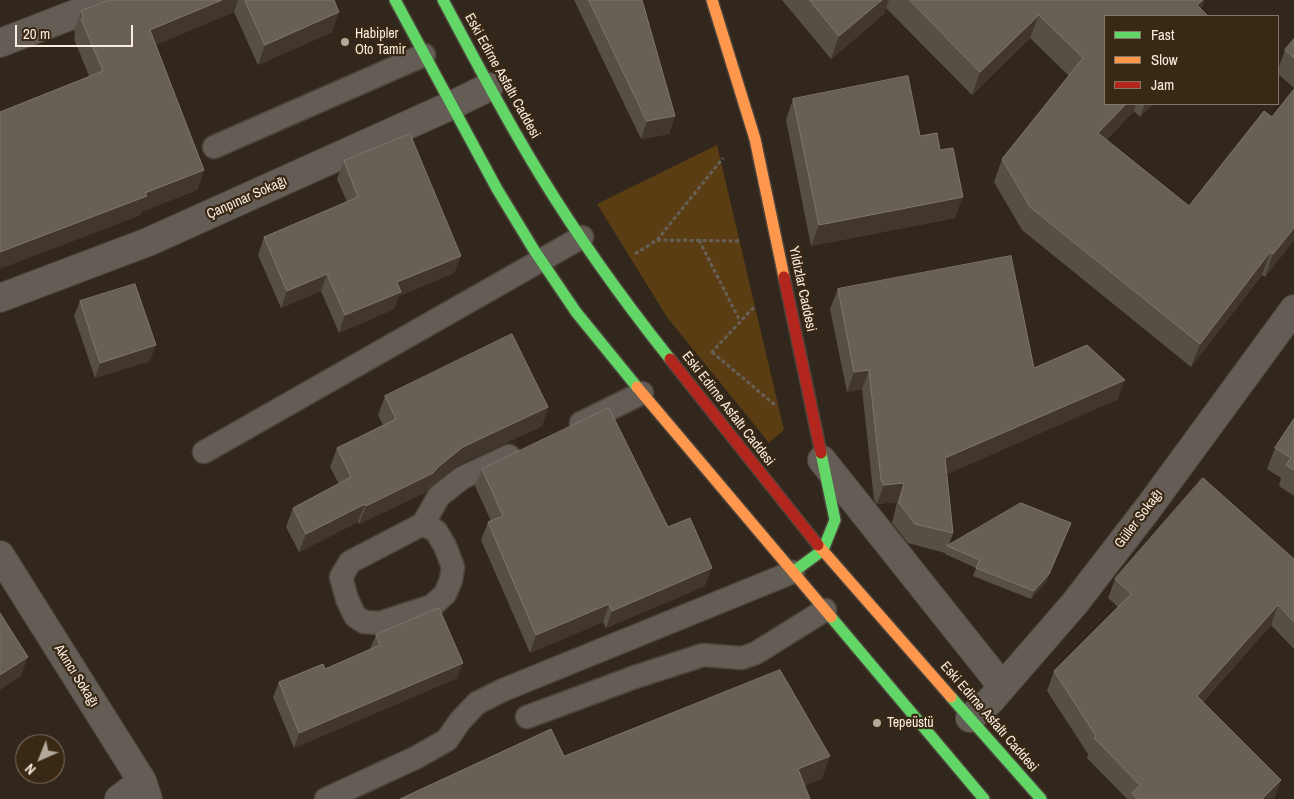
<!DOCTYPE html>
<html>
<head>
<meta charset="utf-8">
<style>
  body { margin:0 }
  #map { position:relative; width:1294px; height:799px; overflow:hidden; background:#31271c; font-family:"Archivo Narrow",sans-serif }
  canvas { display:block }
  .legend { position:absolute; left:1104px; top:15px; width:175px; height:90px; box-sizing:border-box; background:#392814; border:1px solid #857766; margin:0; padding:6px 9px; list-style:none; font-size:15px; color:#f8ede0 }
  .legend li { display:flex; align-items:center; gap:10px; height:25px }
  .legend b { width:25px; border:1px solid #857766 }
  .north { position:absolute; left:15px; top:734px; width:50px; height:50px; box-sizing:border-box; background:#392814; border:1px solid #857766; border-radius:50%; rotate:224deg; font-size:14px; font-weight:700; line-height:20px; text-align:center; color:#f8ede0 }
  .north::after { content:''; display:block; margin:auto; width:18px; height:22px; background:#b2a89b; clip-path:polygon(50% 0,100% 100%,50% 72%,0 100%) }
  .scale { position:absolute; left:15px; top:25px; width:118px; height:22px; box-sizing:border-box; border:2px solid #f8ede0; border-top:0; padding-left:6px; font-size:15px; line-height:18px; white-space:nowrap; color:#f8ede0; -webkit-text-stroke:4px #392814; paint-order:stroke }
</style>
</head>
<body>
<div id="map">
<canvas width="1294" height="799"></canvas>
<ul class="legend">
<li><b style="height:6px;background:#63d668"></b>Fast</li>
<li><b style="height:6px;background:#ff974d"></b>Slow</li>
<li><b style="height:6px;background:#b3261e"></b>Jam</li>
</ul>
<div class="north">N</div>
<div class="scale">20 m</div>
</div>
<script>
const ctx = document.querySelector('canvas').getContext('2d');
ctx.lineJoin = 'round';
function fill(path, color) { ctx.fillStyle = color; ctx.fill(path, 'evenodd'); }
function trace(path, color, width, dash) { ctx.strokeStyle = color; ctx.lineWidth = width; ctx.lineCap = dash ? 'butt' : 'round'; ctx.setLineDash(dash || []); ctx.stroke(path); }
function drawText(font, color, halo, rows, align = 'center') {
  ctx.font = font + ' "Archivo Narrow",sans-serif'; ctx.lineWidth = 4.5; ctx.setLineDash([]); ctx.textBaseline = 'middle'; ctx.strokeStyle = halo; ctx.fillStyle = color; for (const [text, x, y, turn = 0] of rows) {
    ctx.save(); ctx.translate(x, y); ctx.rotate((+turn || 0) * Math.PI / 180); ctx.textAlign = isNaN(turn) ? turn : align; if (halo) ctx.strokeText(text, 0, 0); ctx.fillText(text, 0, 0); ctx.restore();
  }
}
fill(new Path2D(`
  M 717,145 L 784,430 L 769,443 L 667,317 L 597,204 Z`), '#5b3d14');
const lane = new Path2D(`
  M 214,147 L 424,55
  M 581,423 L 642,393
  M 204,452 L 582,237
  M 423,524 L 436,531 L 445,546 L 453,567 L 451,580 L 445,594 L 432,606 L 380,623 L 364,622 L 355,616 L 347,599 L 341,577 L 350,562 L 423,524 L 439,496 L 462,478 L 509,456
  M 527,717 L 635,677 L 703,655 L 742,658 L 756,653 L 825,610
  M 326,799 L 415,758 L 447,740 L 460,721 L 477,703 L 503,690 L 793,572`);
const street = new Path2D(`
  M 0,43 L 111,0
  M 0,298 L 148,242 L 452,105 L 489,87
  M 822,460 L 1002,686
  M 0,555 L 142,781 L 148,799
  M 970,718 L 990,701 L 1075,603 L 1149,507 L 1294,309
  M 119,799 L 142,781`);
const fast = new Path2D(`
  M 395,0 L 497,189 L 534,250 L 576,312 L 637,387
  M 443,0 C 474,58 504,116 539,173 C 578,237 623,300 670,359
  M 793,572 L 823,550 L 835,520 L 821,453
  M 831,617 L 984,799
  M 951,697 L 1041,799`);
const slow = new Path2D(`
  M 712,0 L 755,139 L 784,277
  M 637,387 L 831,617
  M 818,545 L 951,697`);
const jam = new Path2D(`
  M 784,277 L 821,453
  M 670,359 L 818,545`);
trace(lane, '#4d443b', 25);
trace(street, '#4d443b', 30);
trace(fast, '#4d443b', 14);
trace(slow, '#4d443b', 14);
trace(jam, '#4d443b', 14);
trace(new Path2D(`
  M 657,240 L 741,241
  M 699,240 L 740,321
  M 635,254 L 657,240 L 723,158
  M 712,352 L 775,405
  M 711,353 L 755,306`), '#676058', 3, [4, 2.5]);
trace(lane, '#645d55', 22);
trace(street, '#645d55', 28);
trace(fast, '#63d668', 11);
trace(slow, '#ff974d', 11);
trace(jam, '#b3261e', 11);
fill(new Path2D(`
  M 110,0 L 334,0 L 332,32 L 258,65 L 234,12 L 155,45 L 204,170 L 197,190 L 141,212 L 139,216 L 89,76 L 74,39 L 75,35 L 74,31 L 81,11 Z
  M 574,0 L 642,0 L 675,116 L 669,134 L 641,139 Z
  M 782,0 L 1204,0 L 1201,9 L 1105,104 L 1153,104 L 1140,117 L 1134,111 L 1106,140 L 1189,206 L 1294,240 L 1265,277 L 1262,275 L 1191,367 L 1022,230 L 994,182 L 1002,159 L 1069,76 L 1030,38 L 972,95 L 886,8 L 884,14 L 831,59 Z
  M 1294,39 L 1294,88 L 1278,74 L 1278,69 L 1285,50 Z
  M 793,99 L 920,136 L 940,150 L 955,218 L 811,246 L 786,120 Z
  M 344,161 L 461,256 L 454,273 L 399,296 L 394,309 L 339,333 L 321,291 L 281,308 L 258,255 L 264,237 L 347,202 L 337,179 Z
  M 838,289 L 1034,368 L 1118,399 L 947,474 L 953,533 L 949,545 L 1071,523 L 1046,582 L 1031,599 L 973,576 L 976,568 L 945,554 L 945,553 L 908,543 L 892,523 L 897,502 L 877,504 L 874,500 L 862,389 L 847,392 L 830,309 Z
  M 80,301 L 150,361 L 95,378 L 74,316 Z
  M 385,396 L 548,407 L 542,426 L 456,466 L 431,486 L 426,492 L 359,524 L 358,522 L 299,552 L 286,527 L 293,508 L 339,484 L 330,467 L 337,448 L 383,425 L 378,415 Z
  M 1294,419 L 1294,496 L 1279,486 L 1281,478 L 1267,469 L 1275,448 Z
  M 482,469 L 668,527 L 705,586 L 606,628 L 603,622 L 530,653 L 481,540 L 488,522 L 491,521 L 475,486 Z
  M 1294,559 L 1294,649 L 1271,625 L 1203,702 L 1281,780 L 1274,799 L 1127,799 L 1087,758 L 1088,754 L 1047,691 L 1054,671 L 1118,607 L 1108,598 L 1115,579 Z
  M 376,635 L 457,678 L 294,748 L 273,697 L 279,682 L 325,669 L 370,649 Z`), '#574e46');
fill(new Path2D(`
  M 222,0 L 238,0 L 234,12 L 143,50 L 150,30 Z
  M 882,0 L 889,0 L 884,14 L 831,59 L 839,36 Z
  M 1203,0 L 1204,0 L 1198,16 L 1197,5 Z
  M 339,12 L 332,32 L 258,65 L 265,45 Z
  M 1039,15 L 1030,38 L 972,95 L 980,72 Z
  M 1126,104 L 1136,104 L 1134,111 L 1089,156 L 1098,133 Z
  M 1145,104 L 1153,104 L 1140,117 Z
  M 675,116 L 669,134 L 641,139 L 647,121 Z
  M 204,170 L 197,190 L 141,212 L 139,216 L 0,269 L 0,252 L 145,193 Z
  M 963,197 L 955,218 L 811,246 L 819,225 Z
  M 1294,228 L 1294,240 L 1265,277 L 1273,254 Z
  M 1270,252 L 1262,275 L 1191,367 L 1200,344 Z
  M 461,256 L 454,273 L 399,296 L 394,309 L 339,333 L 345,315 L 397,282 Z
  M 327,274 L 321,291 L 281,308 L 287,291 Z
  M 156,345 L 150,361 L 95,378 L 100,363 Z
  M 869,370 L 862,389 L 847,392 L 854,372 Z
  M 1125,380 L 1118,399 L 938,478 L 945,458 Z
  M 548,407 L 542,426 L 456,466 L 431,486 L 426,492 L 359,524 L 366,506 L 438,467 L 463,447 Z
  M 904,483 L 897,502 L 877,504 L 884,485 Z
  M 365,504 L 358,522 L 299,552 L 306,534 Z
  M 1071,523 L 1046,582 L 1031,599 L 1034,591 Z
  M 712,568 L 705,586 L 606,628 L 612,611 Z
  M 609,604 L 603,622 L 530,653 L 536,635 Z
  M 1278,605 L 1271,625 L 1190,716 L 1197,696 Z
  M 28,657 L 21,676 L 0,690 L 0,675 Z
  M 463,663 L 457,678 L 294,748 L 299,733 Z
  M 830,756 L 822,779 L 789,792 L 798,769 Z
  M 1281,780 L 1274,799 L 1262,799 Z`), '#41372e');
const building = new Path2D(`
  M 110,0 L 222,0 L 150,30 L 204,170 L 145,193 L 147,196 L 0,252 L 0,112 L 103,71 L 81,19 L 84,18 L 81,11 Z
  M 245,0 L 334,0 L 339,12 L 265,45 Z
  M 589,0 L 642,0 L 675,116 L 647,121 Z
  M 810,0 L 882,0 L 839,36 Z
  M 910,0 L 1203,0 L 1197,5 L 1208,16 L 1105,16 L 1105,104 L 1126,104 L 1098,133 L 1189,206 L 1264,111 L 1272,117 L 1294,89 L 1294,228 L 1273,254 L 1270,252 L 1200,344 L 1030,207 L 1002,159 L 1083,58 L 1039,15 L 980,72 Z
  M 1294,39 L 1294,58 L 1285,50 Z
  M 908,76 L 920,136 L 937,133 L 940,150 L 953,148 L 963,197 L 819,225 L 793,99 Z
  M 410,134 L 461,256 L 397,282 L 401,292 L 345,315 L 327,274 L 287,291 L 264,237 L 358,197 L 344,161 Z
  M 1011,256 L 1034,368 L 1087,345 L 1125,380 L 945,458 L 953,533 L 915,524 L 899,503 L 904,483 L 884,485 L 881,480 L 869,370 L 854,372 L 838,289 Z
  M 135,284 L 156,345 L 100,363 L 80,301 Z
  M 512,334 L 548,407 L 463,447 L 438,467 L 433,473 L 366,506 L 365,504 L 306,534 L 293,508 L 351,477 L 337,448 L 396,419 L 385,396 Z
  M 609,408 L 668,527 L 690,518 L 712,568 L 612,611 L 609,604 L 536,635 L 488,522 L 503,516 L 482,469 Z
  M 1294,419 L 1294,470 L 1286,465 L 1291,458 L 1275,448 Z
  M 1203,478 L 1294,559 L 1294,622 L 1278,605 L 1197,696 L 1281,780 L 1262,799 L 1137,799 L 1132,793 L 1140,785 L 1094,738 L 1096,736 L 1054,671 L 1131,594 L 1115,579 Z
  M 1021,503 L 1071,523 L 1049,574 L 1034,591 L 976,568 L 980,560 L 947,546 Z
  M 439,608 L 463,663 L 299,733 L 279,682 L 323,664 L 325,669 L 380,645 L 376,635 Z
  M 0,613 L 28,657 L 0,675 Z
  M 780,670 L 830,756 L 798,769 L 810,799 L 400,799 L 551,729 L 564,756 Z`);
fill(building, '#685f56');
trace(building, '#7f756c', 1);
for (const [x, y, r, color] of [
  [345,42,5,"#b2a89b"],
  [877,723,5,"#b2a89b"]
]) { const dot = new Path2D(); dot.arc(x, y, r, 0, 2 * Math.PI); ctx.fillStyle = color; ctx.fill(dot); trace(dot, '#392814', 2); }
drawText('14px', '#f8ede0', '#392814', [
  ["Habipler",355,34],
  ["Oto Tamir",355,50],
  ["Tepeüstü",887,723]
], 'left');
drawText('14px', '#f8ede0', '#392814', [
  ["Eski Edirne Asfaltı Caddesi",502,76,61],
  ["Çanpınar Sokağı",247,198,-24],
  ["Yıldızlar Caddesi",802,289,78],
  ["Eski Edirne Asfaltı Caddesi",728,409,52],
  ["Güller Sokağı",1139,519,-53],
  ["Akıncı Sokağı",76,676,58],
  ["Eski Edirne Asfaltı Caddesi",989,717,49]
]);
</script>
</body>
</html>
